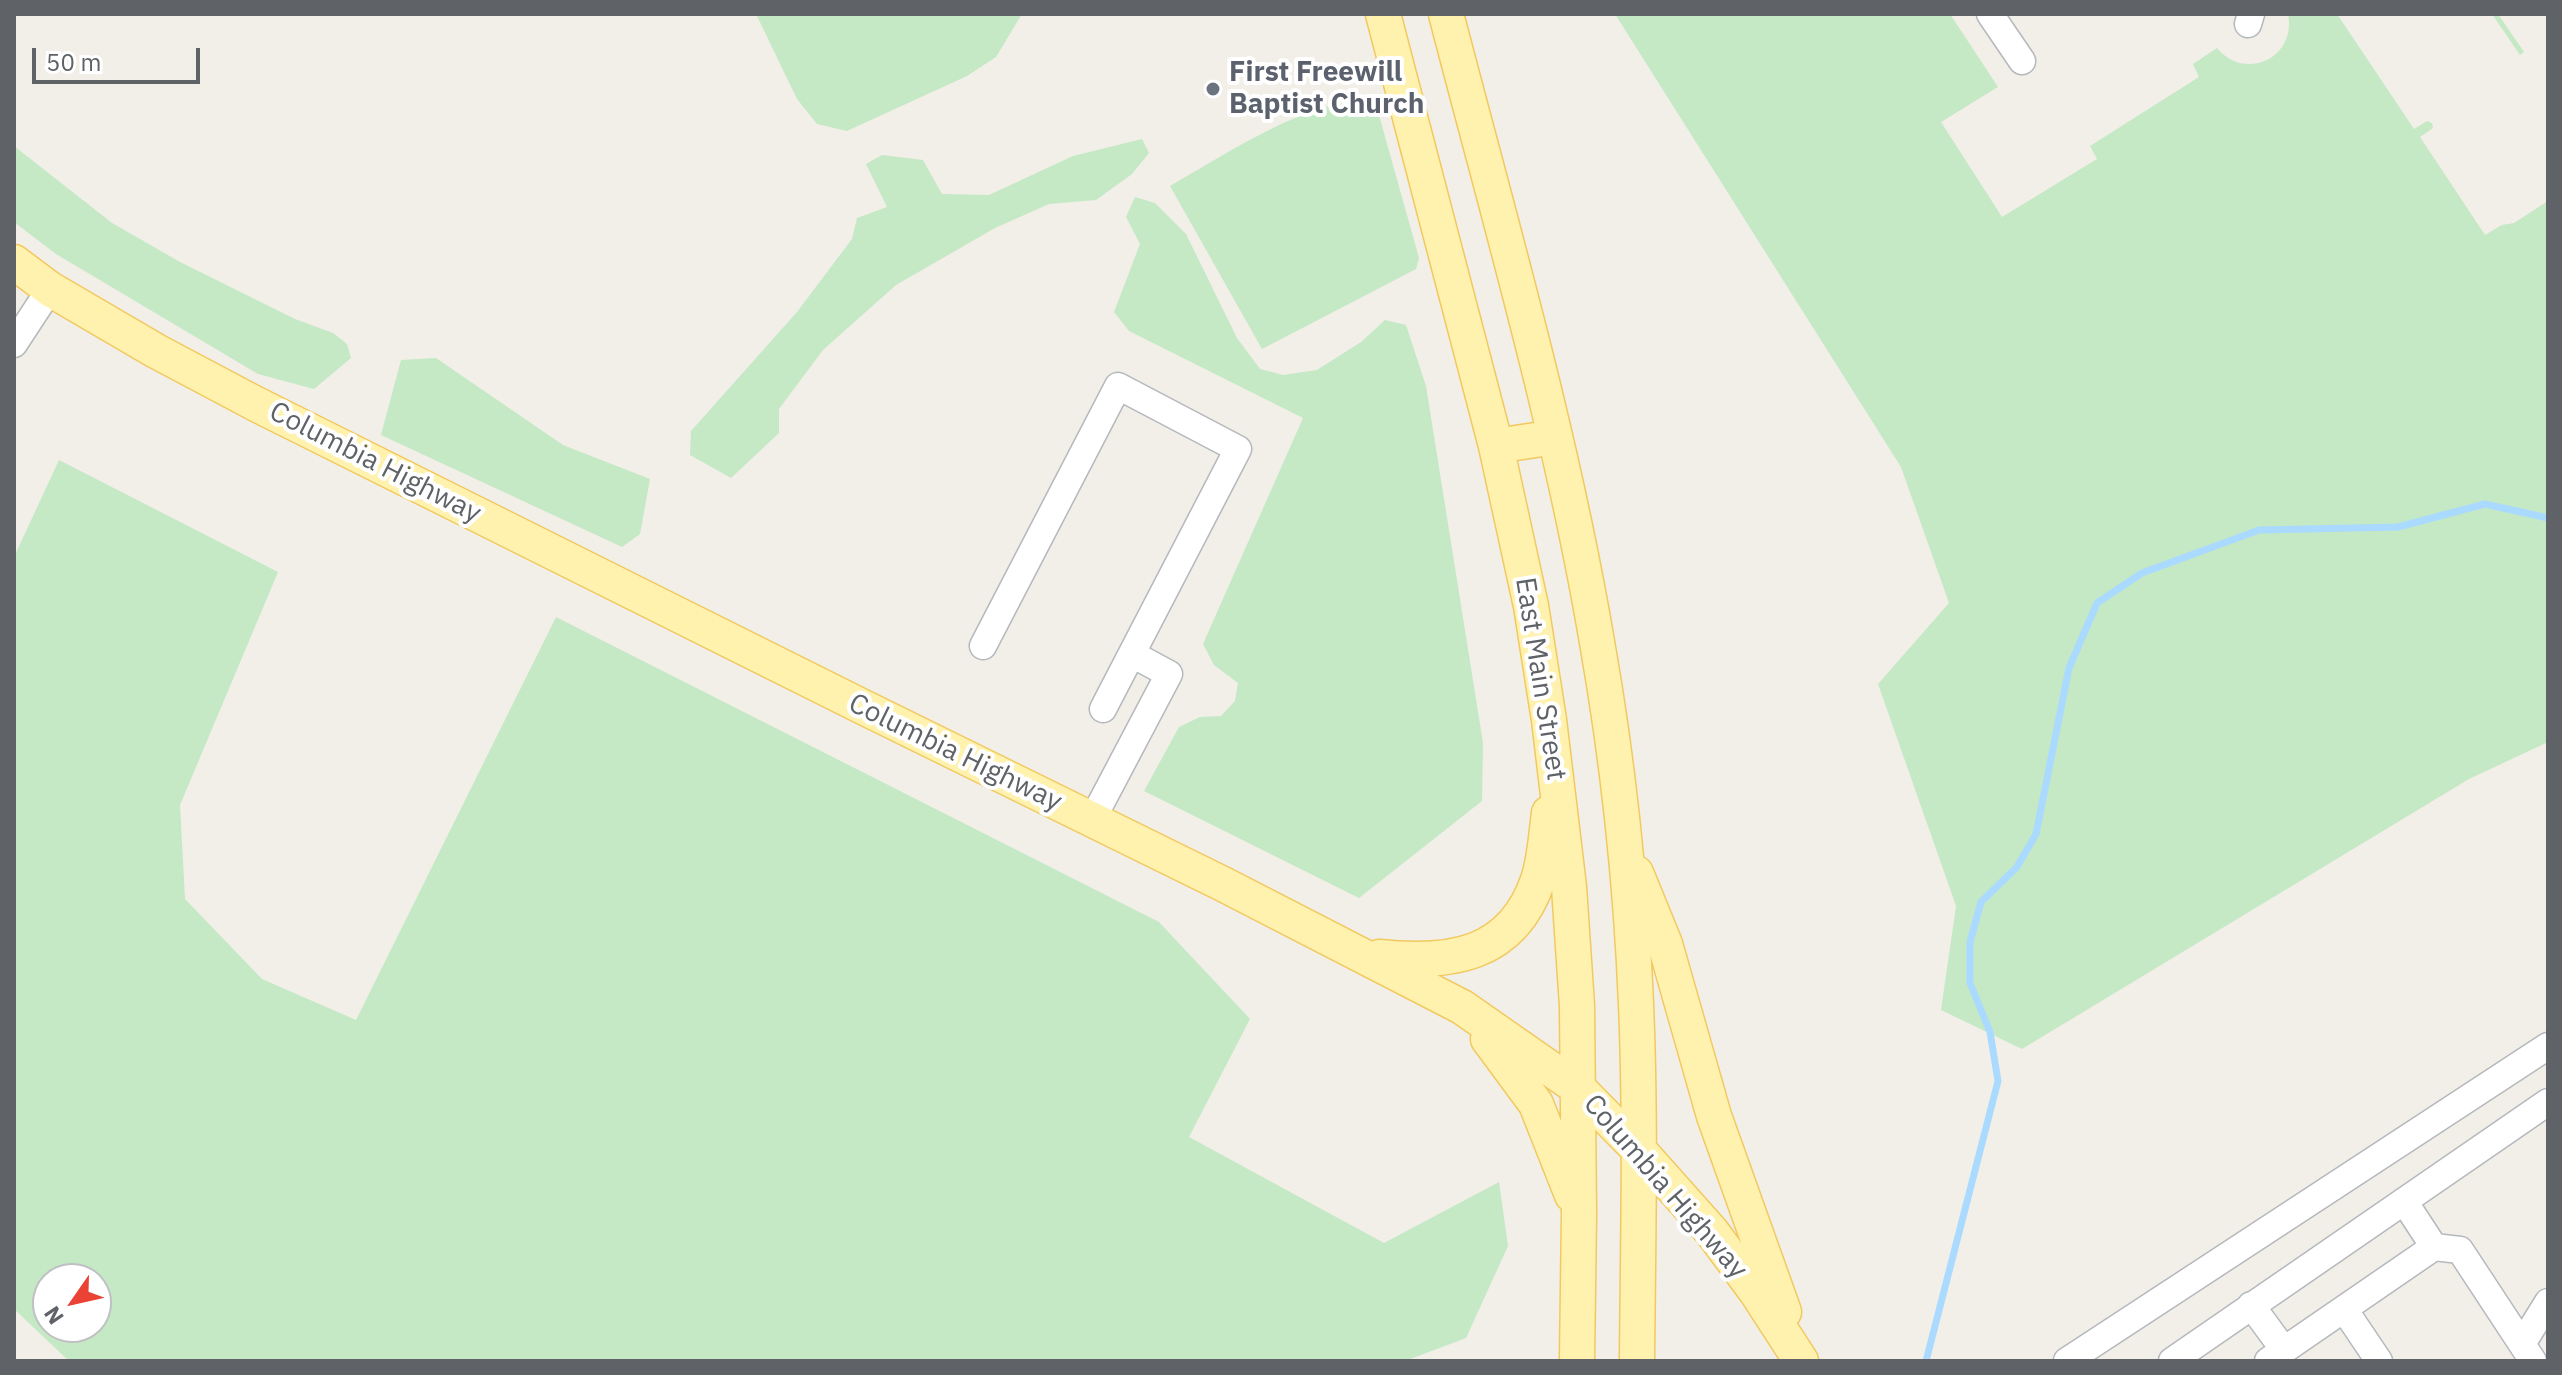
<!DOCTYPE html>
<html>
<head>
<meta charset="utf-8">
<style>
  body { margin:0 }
  #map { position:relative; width:2562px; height:1375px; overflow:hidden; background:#f1efe8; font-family:"IBM Plex Sans",sans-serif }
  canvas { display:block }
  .frame { position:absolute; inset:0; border:16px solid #5f6368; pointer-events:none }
  .north { position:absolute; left:32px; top:1263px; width:80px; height:80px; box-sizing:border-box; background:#fff; border:2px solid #bfc1c3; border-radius:50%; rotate:236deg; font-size:22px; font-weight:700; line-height:32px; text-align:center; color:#5f6368 }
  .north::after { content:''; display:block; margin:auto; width:28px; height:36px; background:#ea4335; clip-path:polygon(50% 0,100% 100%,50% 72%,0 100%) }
  .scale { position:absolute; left:32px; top:48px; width:168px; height:36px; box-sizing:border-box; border:4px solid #5f6368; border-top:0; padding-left:10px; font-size:24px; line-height:28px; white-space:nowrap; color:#5f6368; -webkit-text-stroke:6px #fff; paint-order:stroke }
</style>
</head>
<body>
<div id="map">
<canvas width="2562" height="1375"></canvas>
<div class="frame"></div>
<div class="north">N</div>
<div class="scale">50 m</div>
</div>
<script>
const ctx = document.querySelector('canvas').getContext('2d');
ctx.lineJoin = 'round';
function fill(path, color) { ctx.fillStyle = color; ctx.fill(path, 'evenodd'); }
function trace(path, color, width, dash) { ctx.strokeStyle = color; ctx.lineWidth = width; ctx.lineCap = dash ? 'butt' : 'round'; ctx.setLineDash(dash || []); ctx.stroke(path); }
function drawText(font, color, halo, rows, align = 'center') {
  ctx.font = font + ' "IBM Plex Sans",sans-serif'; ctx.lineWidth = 8; ctx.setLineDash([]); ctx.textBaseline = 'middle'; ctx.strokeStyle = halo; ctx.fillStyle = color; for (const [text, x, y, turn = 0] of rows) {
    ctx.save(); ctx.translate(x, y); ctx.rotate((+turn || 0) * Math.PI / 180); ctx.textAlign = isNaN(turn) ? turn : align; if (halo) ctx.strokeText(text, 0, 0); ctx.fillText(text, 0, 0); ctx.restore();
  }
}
fill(new Path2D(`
  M 756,14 L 1022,14 L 996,57 L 967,76 L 847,131 L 817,124 L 797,99 Z
  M 1615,14 L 1950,14 L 1998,87 L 1941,122 L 2002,217 L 2097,159 L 2090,146 L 2199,77 L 2193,64 L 2217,48 C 2245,82 2297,58 2288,14 L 2337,14 L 2414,129 L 2427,121 L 2432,123 L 2433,128 L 2420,137 L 2485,235 L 2502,225 L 2514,223 L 2548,201 L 2548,742 L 2469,779 L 2022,1049 L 1941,1010 L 1956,906 L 1878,684 L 1949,603 L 1901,467 Z
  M 2492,14 L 2498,14 L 2524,52 L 2520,55 Z
  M 1352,101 L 1377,108 L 1419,258 L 1416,269 L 1262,349 L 1170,186 C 1225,155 1289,111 1352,101 Z
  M 1142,139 L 1149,153 L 1132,174 L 1096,200 L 1049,204 L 995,228 L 896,285 L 823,350 L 779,409 L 779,433 L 731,478 L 690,455 L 691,431 L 797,312 L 852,239 L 857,218 L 887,207 L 866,164 L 882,155 L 923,160 L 942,194 L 989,195 L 1073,156 Z
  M 14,146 L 112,223 L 180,262 L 295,319 L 333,333 L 347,344 L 351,358 L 314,389 L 258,374 L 56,254 L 14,222 Z
  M 1135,197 L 1155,203 L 1186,234 L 1237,338 L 1260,369 L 1283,375 L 1317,370 L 1361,342 L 1385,320 L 1406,325 L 1426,386 L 1483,743 L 1482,801 L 1359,898 L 1144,791 L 1179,727 L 1200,717 L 1221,716 L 1235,701 L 1238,683 L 1214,665 L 1203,644 L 1303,418 L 1129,331 L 1114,312 L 1140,244 L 1126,217 Z
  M 436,358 L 563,445 L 650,479 L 640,534 L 622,547 L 381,435 L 401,360 Z
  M 59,460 L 278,572 L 180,805 L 185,899 L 262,979 L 356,1020 L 556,617 L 1159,922 L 1250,1019 L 1189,1137 L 1384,1243 L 1499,1182 L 1508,1246 L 1466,1338 L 1405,1361 L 69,1361 L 14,1309 L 14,557 ZM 48,1279 L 96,1279 L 96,1327 L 48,1327 Z`), '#c5e8c5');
trace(new Path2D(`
  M 1926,1361 L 1998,1081 L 1990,1032 L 1970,983 L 1970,942 L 1981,902 L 2017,867 L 2036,834 L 2069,668 L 2097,603 L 2142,573 L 2259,530 L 2398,527 L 2485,504 L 2548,518`), '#aadaff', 7);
const minor = new Path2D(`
  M 1990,14 L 2022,61
  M 2248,24 L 2251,14
  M 14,344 L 50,289
  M 983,646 L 1118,386 L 1238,449 L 1103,709
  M 1092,820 L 1169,674 L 1132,654
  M 2434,1247 L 2460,1250 L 2533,1361
  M 2251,1305 L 2284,1350
  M 2344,1309 L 2379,1361
  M 2522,1344 L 2548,1302
  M 2067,1361 L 2548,1046
  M 2172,1361 L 2548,1102
  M 2268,1361 L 2434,1247 L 2404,1201`);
const major = new Path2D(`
  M 1383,14 L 1496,446 L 1531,606 L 1549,720 L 1569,887 L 1577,1006 L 1579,1214 L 1577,1361
  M 1446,14 C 1500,222 1561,430 1597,642 C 1618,761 1631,883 1636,1004 C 1641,1123 1638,1242 1637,1361
  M 14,262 L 50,289 L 156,351 L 256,404 L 863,707 L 1223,884 L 1462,1007 L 1578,1088 L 1639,1150 L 1712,1232 L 1757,1293 L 1801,1361
  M 1496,446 L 1555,437
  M 1636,873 L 1665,944 L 1714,1116 L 1784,1312
  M 1379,957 C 1449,964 1512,957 1538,880 C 1545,859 1546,835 1549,813
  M 1488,1039 L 1536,1104 L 1572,1195`);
trace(minor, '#b5b8bc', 29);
trace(major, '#f2c960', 37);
trace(minor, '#fff', 26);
trace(major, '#fff2af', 34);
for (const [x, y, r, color] of [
  [1213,89,8,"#6b7280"]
]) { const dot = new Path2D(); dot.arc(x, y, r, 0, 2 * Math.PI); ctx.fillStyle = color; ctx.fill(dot); trace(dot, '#fff', 3); }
drawText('bold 28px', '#5b616d', '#fff', [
  ["First Freewill",1229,73],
  ["Baptist Church",1229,105]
], 'left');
drawText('28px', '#5f6368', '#fff', [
  ["Columbia Highway",375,463,27],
  ["East Main Street",1540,679,81],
  ["Columbia Highway",955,753,26],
  ["Columbia Highway",1665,1187,49]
]);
</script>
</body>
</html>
